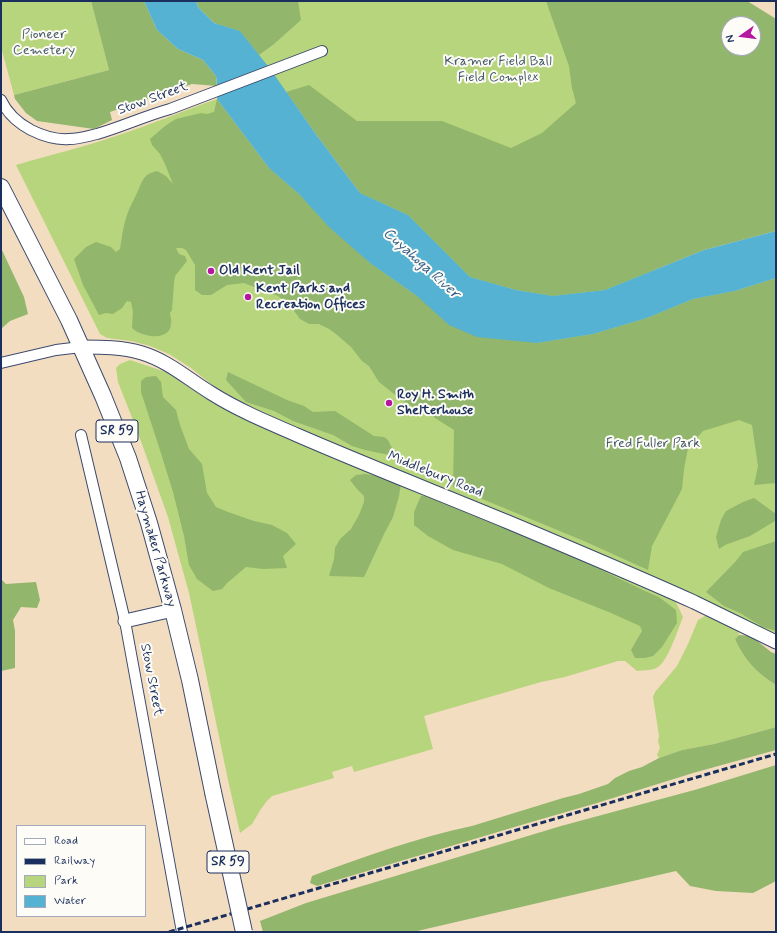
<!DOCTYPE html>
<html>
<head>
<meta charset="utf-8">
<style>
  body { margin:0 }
  #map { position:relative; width:777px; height:933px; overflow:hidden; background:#f3ddc0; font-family:Mynerve,sans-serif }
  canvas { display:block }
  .frame { position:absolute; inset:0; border:2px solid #1b2f5e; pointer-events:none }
  .legend { position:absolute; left:16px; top:825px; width:130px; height:92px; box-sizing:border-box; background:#fdfcf7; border:1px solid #a3aaba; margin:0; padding:5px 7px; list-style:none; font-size:12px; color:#1b2f5e }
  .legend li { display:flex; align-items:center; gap:8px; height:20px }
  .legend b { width:20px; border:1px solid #a3aaba }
  .north { position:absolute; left:721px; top:16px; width:40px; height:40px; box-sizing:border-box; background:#fdfcf7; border:1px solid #a3aaba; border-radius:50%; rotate:256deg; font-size:11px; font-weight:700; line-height:16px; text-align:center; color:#1b2f5e }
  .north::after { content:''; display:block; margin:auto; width:14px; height:18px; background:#b5179e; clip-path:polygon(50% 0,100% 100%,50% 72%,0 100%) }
</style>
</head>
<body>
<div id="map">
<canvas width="777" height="933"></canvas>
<div class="frame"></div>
<ul class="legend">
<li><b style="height:5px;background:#fff"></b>Road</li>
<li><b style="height:5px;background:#1b2f5e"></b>Railway</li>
<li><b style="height:11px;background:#b7d57c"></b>Park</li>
<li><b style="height:11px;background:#55b2d3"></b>Water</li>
</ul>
<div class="north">N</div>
</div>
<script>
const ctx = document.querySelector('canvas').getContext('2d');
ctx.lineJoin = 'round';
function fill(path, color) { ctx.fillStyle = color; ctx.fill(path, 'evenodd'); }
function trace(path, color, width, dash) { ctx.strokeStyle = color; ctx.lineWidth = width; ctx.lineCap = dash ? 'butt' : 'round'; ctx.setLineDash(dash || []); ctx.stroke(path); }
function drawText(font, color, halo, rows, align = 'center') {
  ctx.font = font + ' Mynerve,sans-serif'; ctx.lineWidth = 4; ctx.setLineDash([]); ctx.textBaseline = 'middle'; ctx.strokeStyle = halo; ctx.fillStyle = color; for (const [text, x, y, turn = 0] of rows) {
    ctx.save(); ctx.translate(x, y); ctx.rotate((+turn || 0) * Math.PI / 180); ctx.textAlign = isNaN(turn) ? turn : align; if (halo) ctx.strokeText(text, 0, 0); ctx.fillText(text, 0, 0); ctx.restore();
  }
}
fill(new Path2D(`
  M 1,1 L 91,1 L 109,70 L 14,95 L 1,47 Z
  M 196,1 L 747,1 L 776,19 L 776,231 L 408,215 ZM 729,24 L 753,24 L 753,48 L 729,48 Z
  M 217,99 L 269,168 L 735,291 L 776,278 L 776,635 L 256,410 L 221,392 L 191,368 L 169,354 L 150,346 L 131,341 L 107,338 L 100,334 L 16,165 C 50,155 84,147 116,136 C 150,125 183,111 217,99 Z
  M 130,360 L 166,372 L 205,398 L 222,407 L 666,596 L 674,598 L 683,617 C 678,629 668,661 658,667 C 652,671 644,670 637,671 L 625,661 L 618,661 L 565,677 L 541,682 L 424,716 L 433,749 L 354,772 L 352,766 L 332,772 L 334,778 L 272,796 L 267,801 L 261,809 L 252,824 L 240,833 L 228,780 L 195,621 L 189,593 L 168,517 L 138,433 L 118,382 L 116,368 L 120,364 Z
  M 710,615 L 738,631 L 739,635 L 735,639 C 744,660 757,673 776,685 L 776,727 L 762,731 L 714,744 L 682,750 L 659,758 L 657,755 L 660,748 L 658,741 L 659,736 L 653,697 L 655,692 L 677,666 L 688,644 L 698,620 L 705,616 Z`), '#b7d57c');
fill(new Path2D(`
  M 91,1 L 144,1 L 157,30 L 178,49 L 203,60 L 216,76 L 217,86 L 192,84 L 110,112 L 112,120 L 94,129 L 37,121 L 26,113 L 15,99 L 14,95 L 109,70 Z
  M 196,1 L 298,1 L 301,20 L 274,44 L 259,55 L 240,31 L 214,23 L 198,7 Z
  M 546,1 L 747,1 L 776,19 L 776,231 L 704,250 L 605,290 L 553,296 L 516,290 L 470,277 L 408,215 L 360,193 L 315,133 L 286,92 L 309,85 L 357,121 L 442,121 L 511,148 L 542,133 L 576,103 L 572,88 L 569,66 ZM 729,24 L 753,24 L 753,48 L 729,48 Z
  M 217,99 L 269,168 L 299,194 L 370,263 L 417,296 L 537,343 L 593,334 L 647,318 L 693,299 L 735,291 L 776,278 L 776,483 L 754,485 L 758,466 L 752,425 L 739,420 L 703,431 L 688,448 L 684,469 L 682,489 L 652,546 L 648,570 L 584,541 L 453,487 L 454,430 L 424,411 L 418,410 L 403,401 L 379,382 L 369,366 L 362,361 L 351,347 L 336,334 L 329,329 L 319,324 L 309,324 L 300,319 L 289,304 L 278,296 L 244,283 L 227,285 L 211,295 L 202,295 L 195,290 L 195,265 L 186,250 L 182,248 L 176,248 L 179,254 L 185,256 L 187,261 L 175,276 L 174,283 L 172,310 L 170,313 C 170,316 172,320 171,323 C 171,336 157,338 146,335 C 140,333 136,332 132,328 L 133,312 L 131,302 L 127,301 L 122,308 L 113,314 L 106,313 L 99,315 L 83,285 L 74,259 L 86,247 L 96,242 L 111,247 L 116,252 L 120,249 C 122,238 123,226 127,215 C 129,208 133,202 136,195 C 143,182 141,175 157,171 L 166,176 L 173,184 L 165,164 L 160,154 L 152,145 L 150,139 L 165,126 L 176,119 L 201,113 L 207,114 L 214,112 Z
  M 1,248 L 24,297 L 28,314 L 10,321 L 1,329 Z
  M 228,372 L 287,400 L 304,406 L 313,412 L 335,411 L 374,436 L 384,437 L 388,440 L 393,450 L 389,455 L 365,450 L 352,446 L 333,435 L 293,421 L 274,411 L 246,402 L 226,380 Z
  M 156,376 L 161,382 L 163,397 L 176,410 L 180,425 L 189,449 L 202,464 L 207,493 L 216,507 L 228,512 L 254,521 L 272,525 L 287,533 L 296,544 L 283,556 L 287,568 L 263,569 L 246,567 L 227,583 L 222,589 L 213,591 L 197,579 L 189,565 L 184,536 L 173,492 L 159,447 L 141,392 L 141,381 L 146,377 Z
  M 365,474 L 383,477 L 401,484 L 399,496 L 393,517 L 384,534 L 364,577 L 329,576 L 334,559 L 335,548 L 340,539 L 351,529 L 359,515 L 364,502 L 364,496 L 357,489 L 350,480 L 356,475 Z
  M 427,495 L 566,553 L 645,591 L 659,597 L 676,610 L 677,623 L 662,647 L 653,656 L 645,658 L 635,658 L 631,650 L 642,631 L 640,626 L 611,613 L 549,588 L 502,564 L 453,550 L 428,536 L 414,525 L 414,512 L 421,496 Z
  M 754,498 L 776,514 L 775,521 L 750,536 L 725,545 L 719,549 L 716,537 L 721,520 L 726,511 L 743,502 Z
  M 776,541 L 776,631 L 763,627 L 740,613 L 724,606 L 706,592 L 736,561 L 743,552 Z
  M 1,579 L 6,584 L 36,582 L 40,600 L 37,608 L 21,607 L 13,620 L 15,631 L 15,668 L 1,671 Z
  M 739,635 L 751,636 L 771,652 L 776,654 L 776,685 C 757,673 744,660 735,639 Z
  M 776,727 L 776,750 L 693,773 L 597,803 L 528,823 L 317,886 L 310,883 L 312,876 C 363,857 419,837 472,826 L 563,798 L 579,794 L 608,784 L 615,778 L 629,771 L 642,767 L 659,758 L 682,750 L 714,744 L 762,731 Z
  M 776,765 L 776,881 L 753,893 L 716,891 L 690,886 L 676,871 L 413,932 L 263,932 L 260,921 L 306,903 L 561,826 L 698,789 Z`), '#91b66c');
fill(new Path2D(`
  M 144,1 L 196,1 L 198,7 L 214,23 L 240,31 L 271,70 L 315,133 L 360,193 L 408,215 L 470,277 L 516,290 L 553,296 L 605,290 L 704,250 L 776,231 L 776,278 L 735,291 L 693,299 L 647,318 L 593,334 L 537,343 L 477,337 L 449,325 L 417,296 L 370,263 L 329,227 L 299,194 L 269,168 L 217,99 L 218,91 L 216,76 L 203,60 L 178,49 L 157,30 Z`), '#55b2d3');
const minor = new Path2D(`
  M 1,100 C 7,113 18,123 31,130 C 43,136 56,140 69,139 C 79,139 88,136 97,134 C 121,127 145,116 170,109 L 322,51
  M 1,363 L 56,350 L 81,347
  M 81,435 L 125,621 L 182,932`);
const tertiary = new Path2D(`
  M 81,347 C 102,347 122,347 142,353 C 168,361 188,379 211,393 C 238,410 267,422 297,435 C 366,465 438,493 508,522 C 570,548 632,574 694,602 C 721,615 749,629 776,642
  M 125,621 L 173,610`);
const primary = new Path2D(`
  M 1,187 L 69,320 L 103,396 L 128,458 L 149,523 L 173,610 L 190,680 L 213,792`);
trace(minor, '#3b496d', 12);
trace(tertiary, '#3b496d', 15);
trace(primary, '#3b496d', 18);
trace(minor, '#fff', 10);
trace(tertiary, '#fff', 13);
trace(primary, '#fff', 16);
trace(new Path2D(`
  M 169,932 L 776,754`), '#1b2f5e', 3, [6, 3]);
const primaryBridge = new Path2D(`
  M 213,792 L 244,932`);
trace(primaryBridge, '#3b496d', 18, []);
trace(primaryBridge, '#fff', 16);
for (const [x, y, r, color] of [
  [211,271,4,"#b5179e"],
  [248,297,4,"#b5179e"],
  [389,403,4,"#b5179e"]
]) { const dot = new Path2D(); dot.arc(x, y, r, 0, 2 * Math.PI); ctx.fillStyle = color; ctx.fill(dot); trace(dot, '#fdfcf7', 1.5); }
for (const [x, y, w] of [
  [117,431,42],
  [228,862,42]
]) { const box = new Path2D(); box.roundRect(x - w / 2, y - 11, w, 22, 3); ctx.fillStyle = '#fdfcf7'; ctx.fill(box); trace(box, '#1b2f5e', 1); }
drawText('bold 13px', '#1b2f5e', null, [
  ["SR 59",117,431],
  ["SR 59",228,862]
]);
drawText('14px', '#425866', '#fdfcf7', [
  ["Pioneer",44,35],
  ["Cemetery",44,51],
  ["Kramer Field Ball",498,62],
  ["Field Complex",498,78],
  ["Fred Fuller Park",653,444]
]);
drawText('14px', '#1b2f5e', '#fdfcf7', [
  ["Stow Street",153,99,-20],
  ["Middlebury Road",435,475,22],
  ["Haymaker Parkway",155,549,74],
  ["Stow Street",151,680,79]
]);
drawText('bold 14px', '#1b2f5e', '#fdfcf7', [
  ["Old Kent Jail",219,271],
  ["Kent Parks and",256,289],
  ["Recreation Offices",256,305],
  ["Roy H. Smith",397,395],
  ["Shelterhouse",397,411]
], 'left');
drawText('italic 15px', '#2f5d87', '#fdfcf7', [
  ["Cuyahoga River",421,264,42]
]);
</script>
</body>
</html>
